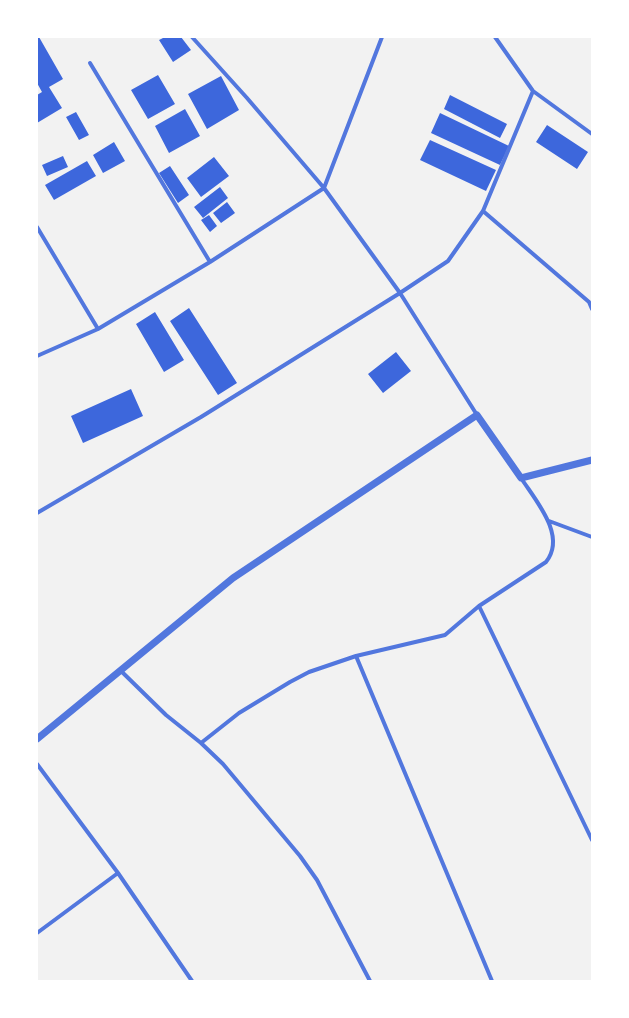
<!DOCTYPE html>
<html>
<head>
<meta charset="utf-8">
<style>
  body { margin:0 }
  #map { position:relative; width:629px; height:1018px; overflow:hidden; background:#f2f2f2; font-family:Mulish,sans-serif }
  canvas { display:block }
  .frame { position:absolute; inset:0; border:38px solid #fff; pointer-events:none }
</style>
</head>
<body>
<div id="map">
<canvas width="629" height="1018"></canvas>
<div class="frame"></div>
</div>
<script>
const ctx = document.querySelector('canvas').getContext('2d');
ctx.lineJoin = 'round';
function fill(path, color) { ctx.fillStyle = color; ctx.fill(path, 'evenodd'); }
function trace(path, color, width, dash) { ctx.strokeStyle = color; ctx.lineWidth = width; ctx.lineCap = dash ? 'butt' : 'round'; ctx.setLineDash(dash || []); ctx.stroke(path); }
fill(new Path2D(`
  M 37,37 L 39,37 L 63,79 L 49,87 L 62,108 L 37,123 L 37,95 L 42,92 L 37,83 Z
  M 165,37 L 181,37 L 191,50 L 173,62 L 159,40 Z
  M 158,75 L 175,104 L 148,119 L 131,90 Z
  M 221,76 L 239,110 L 207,129 L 188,94 Z
  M 450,95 L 507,124 L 500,138 L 444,109 Z
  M 185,109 L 200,136 L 169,153 L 155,126 Z
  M 76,112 L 89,135 L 79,140 L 66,117 Z
  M 440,113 L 509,146 L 500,165 L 431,133 Z
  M 547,125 L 588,152 L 577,169 L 536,142 Z
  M 430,140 L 496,170 L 486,191 L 420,160 Z
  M 114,142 L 125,161 L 103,173 L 93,155 Z
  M 63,156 L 68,167 L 47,176 L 42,165 Z
  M 214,157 L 229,176 L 201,197 L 187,178 Z
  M 87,161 L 96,176 L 54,200 L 45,185 Z
  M 170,166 L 189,195 L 178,203 L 159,173 Z
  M 220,187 L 228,198 L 203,218 L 194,207 Z
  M 227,202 L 235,213 L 221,223 L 213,213 Z
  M 209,215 L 217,226 L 210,232 L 201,220 Z
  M 189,308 L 237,383 L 218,395 L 170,321 Z
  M 155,312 L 184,360 L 164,372 L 136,324 Z
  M 396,352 L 411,371 L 383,393 L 368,374 Z
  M 131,389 L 143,416 L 83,443 L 71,416 Z`), '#3d67dc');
trace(new Path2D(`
  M 192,37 L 247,98 L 324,188 L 400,293 L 477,415
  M 495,37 L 533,91 L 592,134
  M 90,63 L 210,262
  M 483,211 L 589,302 L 592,309
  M 37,227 L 98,329
  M 37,356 L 98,329 L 210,262 L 324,188 L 382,37
  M 37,513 L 201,417 L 400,293 L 448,261 L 483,211 L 533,91
  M 549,521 L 592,537
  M 479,606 L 592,840
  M 356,656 L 492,981
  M 121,671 L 166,715 L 201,743 L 223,764 L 300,856 L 317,880 L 370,981
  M 201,743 L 239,713 L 290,682 L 309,672 L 356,656 L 445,635 L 479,606 L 546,562 C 567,536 536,501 521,478
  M 37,764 L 118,873 L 192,981
  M 37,933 L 118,873`), '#5277de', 4);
trace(new Path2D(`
  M 37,739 L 233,578 L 477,415 L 521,478 L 592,460`), '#5277de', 7);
</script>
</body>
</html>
